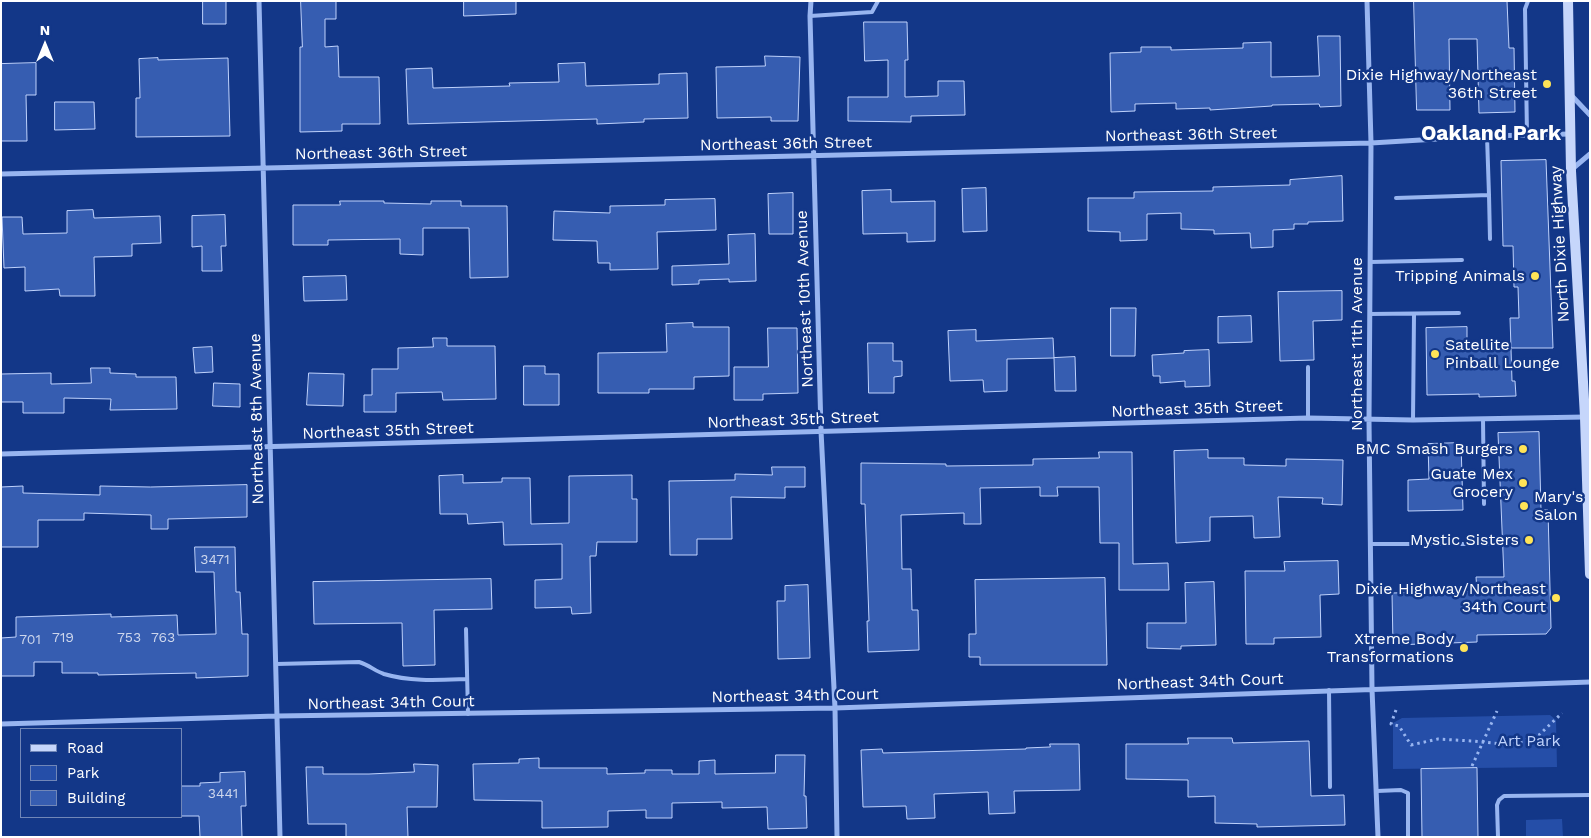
<!DOCTYPE html>
<html>
<head>
<meta charset="utf-8">
<style>
  body { margin:0 }
  #map { position:relative; width:1591px; height:838px; overflow:hidden; background:#133788; font-family:"Work Sans",sans-serif }
  canvas { display:block }
  .frame { position:absolute; inset:0; border:2px solid #fff; pointer-events:none }
  .legend { position:absolute; left:20px; top:728px; width:162px; height:90px; box-sizing:border-box; background:#133788; border:1px solid #7187b8; margin:0; padding:6px 9px; list-style:none; font-size:15px; color:#fff }
  .legend li { display:flex; align-items:center; gap:10px; height:25px }
  .legend b { width:25px; border:1px solid #7187b8 }
  .north { position:absolute; left:20px; top:20px; width:50px; height:50px; -webkit-text-stroke:4px #133788; paint-order:stroke; rotate:0deg; font-size:14px; font-weight:700; line-height:20px; text-align:center; color:#fff }
  .north::after { content:''; display:block; margin:auto; width:18px; height:22px; background:#fff; clip-path:polygon(50% 0,100% 100%,50% 72%,0 100%) }
</style>
</head>
<body>
<div id="map">
<canvas width="1591" height="838"></canvas>
<div class="frame"></div>
<ul class="legend">
<li><b style="height:6px;background:#c6d6fb"></b>Road</li>
<li><b style="height:14px;background:#254ea8"></b>Park</li>
<li><b style="height:14px;background:#365db1"></b>Building</li>
</ul>
<div class="north">N</div>
</div>
<script>
const ctx = document.querySelector('canvas').getContext('2d');
ctx.lineJoin = 'round';
function fill(path, color) { ctx.fillStyle = color; ctx.fill(path, 'evenodd'); }
function trace(path, color, width, dash) { ctx.strokeStyle = color; ctx.lineWidth = width; ctx.lineCap = dash ? 'butt' : 'round'; ctx.setLineDash(dash || []); ctx.stroke(path); }
function drawText(font, color, halo, rows, align = 'center') {
  ctx.font = font + ' "Work Sans",sans-serif'; ctx.lineWidth = 5; ctx.setLineDash([]); ctx.textBaseline = 'middle'; ctx.strokeStyle = halo; ctx.fillStyle = color; for (const [text, x, y, turn = 0] of rows) {
    ctx.save(); ctx.translate(x, y); ctx.rotate((+turn || 0) * Math.PI / 180); ctx.textAlign = isNaN(turn) ? turn : align; if (halo) ctx.strokeText(text, 0, 0); ctx.fillText(text, 0, 0); ctx.restore();
  }
}
fill(new Path2D(`
  M 1550,715 L 1556,720 L 1557,767 L 1393,769 L 1393,723 L 1402,718 Z
  M 1562,819 L 1563,837 L 1526,837 L 1526,820 Z`), '#254ea8');
const building = new Path2D(`
  M 203,1 L 226,1 L 226,24 L 203,24 Z
  M 301,1 L 336,1 L 336,19 L 325,19 L 325,47 L 338,46 L 339,77 L 379,77 L 380,124 L 342,124 L 342,131 L 300,132 L 300,47 L 302,47 Z
  M 464,1 L 516,1 L 516,14 L 464,16 Z
  M 1414,1 L 1507,1 L 1509,48 L 1514,48 L 1515,112 L 1479,113 L 1477,39 L 1449,39 L 1450,110 L 1417,110 Z
  M 864,22 L 907,22 L 908,60 L 905,60 L 905,97 L 938,96 L 938,81 L 964,81 L 965,115 L 911,116 L 911,122 L 848,121 L 848,97 L 888,97 L 888,60 L 865,61 Z
  M 1318,36 L 1340,36 L 1341,106 L 1320,107 L 1319,104 L 1272,105 L 1272,106 L 1210,110 L 1210,108 L 1176,109 L 1176,103 L 1135,104 L 1135,111 L 1111,112 L 1110,53 L 1141,52 L 1141,47 L 1171,47 L 1171,50 L 1243,48 L 1243,43 L 1271,42 L 1271,77 L 1319,76 Z
  M 765,56 L 800,57 L 798,121 L 771,121 L 771,117 L 717,118 L 716,67 L 765,66 Z
  M 158,58 L 158,60 L 228,58 L 230,136 L 136,137 L 136,98 L 140,98 L 139,59 Z
  M 36,63 L 36,95 L 26,95 L 27,141 L 1,141 L 1,64 Z
  M 585,63 L 586,86 L 659,84 L 659,74 L 687,73 L 688,118 L 644,119 L 644,122 L 597,124 L 597,119 L 408,124 L 406,69 L 432,68 L 433,88 L 510,86 L 509,83 L 559,82 L 558,64 Z
  M 55,102 L 94,102 L 95,129 L 55,130 Z
  M 1546,160 L 1553,348 L 1511,348 L 1510,318 L 1519,318 L 1518,287 L 1514,287 L 1513,246 L 1503,246 L 1501,161 Z
  M 1342,176 L 1343,221 L 1308,222 L 1308,224 L 1294,224 L 1294,229 L 1273,230 L 1273,247 L 1251,248 L 1250,233 L 1214,234 L 1214,230 L 1181,229 L 1181,213 L 1147,214 L 1147,240 L 1120,241 L 1120,232 L 1088,231 L 1088,198 L 1134,198 L 1134,192 L 1213,191 L 1213,187 L 1290,185 L 1290,180 Z
  M 986,188 L 987,231 L 963,232 L 962,189 Z
  M 891,190 L 891,202 L 935,201 L 935,241 L 907,242 L 907,233 L 863,234 L 862,191 Z
  M 793,193 L 793,234 L 769,234 L 768,194 Z
  M 715,199 L 716,230 L 657,232 L 658,269 L 610,270 L 610,263 L 598,263 L 597,241 L 553,240 L 554,211 L 610,213 L 610,206 L 665,205 L 665,200 Z
  M 340,201 L 384,201 L 384,203 L 431,204 L 431,201 L 461,201 L 461,206 L 507,206 L 508,277 L 470,278 L 469,228 L 423,228 L 423,255 L 400,254 L 400,239 L 328,240 L 328,245 L 293,245 L 293,205 L 340,205 Z
  M 93,210 L 94,218 L 160,216 L 161,243 L 132,244 L 132,256 L 94,257 L 95,296 L 60,296 L 59,289 L 25,291 L 25,267 L 4,268 L 2,217 L 22,217 L 23,234 L 67,233 L 67,211 Z
  M 225,215 L 226,246 L 221,246 L 222,271 L 202,271 L 202,246 L 192,247 L 192,216 Z
  M 755,234 L 756,281 L 729,282 L 729,279 L 699,280 L 699,284 L 672,285 L 672,266 L 729,264 L 728,235 Z
  M 346,276 L 347,300 L 304,301 L 303,277 Z
  M 1342,291 L 1342,320 L 1313,321 L 1314,360 L 1280,361 L 1278,292 Z
  M 1111,308 L 1136,308 L 1135,356 L 1111,356 Z
  M 1251,316 L 1252,342 L 1218,343 L 1218,317 Z
  M 693,323 L 693,327 L 729,327 L 729,376 L 694,377 L 694,389 L 649,389 L 649,393 L 598,393 L 598,353 L 667,352 L 666,324 Z
  M 1467,327 L 1467,350 L 1511,349 L 1512,381 L 1515,381 L 1516,396 L 1479,397 L 1479,394 L 1427,395 L 1426,328 Z
  M 768,328 L 797,328 L 798,393 L 763,394 L 763,400 L 734,400 L 734,367 L 768,367 Z
  M 976,330 L 976,341 L 1053,338 L 1054,358 L 1007,359 L 1007,391 L 984,392 L 983,380 L 950,381 L 948,331 Z
  M 433,338 L 447,338 L 447,346 L 495,346 L 496,399 L 443,400 L 442,392 L 396,393 L 396,412 L 364,412 L 364,395 L 372,395 L 372,369 L 398,369 L 398,348 L 433,347 Z
  M 868,343 L 893,343 L 893,361 L 902,361 L 902,376 L 894,377 L 894,393 L 869,393 Z
  M 212,347 L 213,372 L 195,373 L 193,348 Z
  M 1209,350 L 1210,386 L 1185,387 L 1185,381 L 1160,383 L 1160,376 L 1153,376 L 1152,355 L 1184,353 L 1184,351 Z
  M 1075,357 L 1076,391 L 1055,391 L 1054,358 Z
  M 524,366 L 545,366 L 545,374 L 559,374 L 559,405 L 524,405 Z
  M 91,368 L 110,368 L 110,373 L 136,374 L 136,377 L 176,377 L 177,409 L 110,410 L 111,399 L 64,398 L 64,413 L 23,413 L 23,402 L 1,402 L 1,374 L 51,373 L 51,384 L 91,383 Z
  M 309,373 L 344,374 L 343,406 L 307,405 Z
  M 214,383 L 240,384 L 240,407 L 213,406 Z
  M 1539,432 L 1541,510 L 1548,510 L 1551,628 L 1546,634 L 1477,635 L 1477,642 L 1393,645 L 1392,593 L 1477,591 L 1476,577 L 1504,577 L 1498,433 Z
  M 1461,443 L 1463,510 L 1408,511 L 1408,480 L 1429,479 L 1428,444 Z
  M 1208,450 L 1208,458 L 1244,458 L 1244,465 L 1286,466 L 1286,459 L 1343,460 L 1342,505 L 1322,504 L 1323,498 L 1278,497 L 1280,537 L 1254,538 L 1253,516 L 1210,517 L 1210,541 L 1176,543 L 1174,451 Z
  M 1099,452 L 1132,452 L 1133,564 L 1168,563 L 1169,590 L 1119,590 L 1119,543 L 1100,543 L 1099,487 L 1057,487 L 1058,496 L 1040,496 L 1040,487 L 980,488 L 981,524 L 964,524 L 964,513 L 901,515 L 902,569 L 911,569 L 912,610 L 918,610 L 919,650 L 868,652 L 867,621 L 869,621 L 865,504 L 861,504 L 861,463 L 946,464 L 946,466 L 1033,465 L 1033,459 L 1099,458 Z
  M 772,467 L 805,467 L 805,487 L 785,487 L 785,498 L 731,497 L 732,539 L 697,539 L 697,555 L 670,555 L 669,481 L 735,480 L 735,474 L 772,475 Z
  M 463,475 L 463,483 L 502,482 L 502,478 L 530,478 L 531,524 L 569,523 L 569,476 L 632,475 L 632,499 L 637,499 L 637,542 L 597,542 L 596,556 L 590,556 L 591,613 L 572,614 L 571,607 L 535,608 L 535,580 L 562,579 L 562,544 L 504,545 L 503,522 L 468,524 L 467,514 L 440,514 L 439,476 Z
  M 247,485 L 247,517 L 168,519 L 168,529 L 151,529 L 151,515 L 84,513 L 84,520 L 38,520 L 38,547 L 1,547 L 1,487 L 23,486 L 23,493 L 100,495 L 100,486 L 150,487 Z
  M 195,547 L 235,547 L 236,592 L 240,592 L 242,634 L 248,634 L 248,676 L 196,678 L 196,673 L 98,675 L 98,673 L 62,673 L 62,662 L 34,662 L 34,676 L 1,676 L 1,638 L 16,637 L 16,617 L 111,614 L 111,617 L 177,615 L 178,635 L 216,634 L 214,572 L 196,572 Z
  M 1338,561 L 1339,594 L 1320,595 L 1321,637 L 1274,638 L 1274,644 L 1246,644 L 1245,571 L 1285,571 L 1284,562 Z
  M 1105,578 L 1107,665 L 980,665 L 980,657 L 969,657 L 969,634 L 976,634 L 975,580 Z
  M 491,579 L 492,609 L 434,610 L 435,665 L 403,666 L 402,623 L 314,624 L 313,582 Z
  M 1214,582 L 1216,645 L 1181,646 L 1181,649 L 1147,648 L 1147,623 L 1186,623 L 1185,583 Z
  M 808,585 L 810,658 L 778,659 L 777,601 L 785,601 L 785,586 Z
  M 1188,738 L 1232,738 L 1233,743 L 1309,741 L 1311,796 L 1344,795 L 1345,825 L 1257,827 L 1257,824 L 1215,823 L 1215,796 L 1188,797 L 1188,780 L 1126,779 L 1126,744 L 1188,744 Z
  M 1050,744 L 1079,744 L 1080,790 L 1014,791 L 1015,813 L 989,814 L 988,792 L 934,794 L 935,818 L 907,819 L 906,806 L 863,807 L 861,750 L 882,749 L 883,753 L 1026,749 L 1026,748 L 1050,747 Z
  M 776,755 L 805,755 L 804,796 L 806,796 L 807,828 L 768,829 L 767,807 L 722,808 L 722,802 L 672,803 L 672,818 L 646,818 L 646,810 L 608,811 L 608,827 L 542,828 L 542,801 L 474,800 L 473,764 L 519,763 L 519,759 L 539,758 L 539,768 L 607,768 L 607,774 L 645,773 L 645,770 L 672,770 L 672,774 L 699,774 L 699,761 L 715,760 L 715,774 L 775,773 Z
  M 414,764 L 438,765 L 437,807 L 407,807 L 408,837 L 346,837 L 346,824 L 308,824 L 306,767 L 323,767 L 323,774 L 369,774 L 414,772 Z
  M 1477,768 L 1478,837 L 1422,837 L 1421,769 Z
  M 245,772 L 246,806 L 241,806 L 242,837 L 200,837 L 199,816 L 181,816 L 181,786 L 200,786 L 200,783 L 220,782 L 220,773 Z`);
fill(building, '#365db1');
trace(building, '#bfd2fc', 1);
trace(new Path2D(`
  M 1396,710 L 1391,724 L 1399,726 L 1411,745 L 1438,739 L 1473,741 L 1511,745 L 1539,735 L 1562,713
  M 1472,766 L 1497,711`), '#98b5f0', 3, [2.5, 4]);
trace(new Path2D(`
  M 810,16 L 872,12 L 878,1
  M 1527,135 L 1525,9 L 1528,1
  M 1487,136 L 1489,195
  M 1396,198 L 1489,195 L 1490,239
  M 1370,262 L 1462,260
  M 1370,314 L 1459,313
  M 1308,367 L 1308,418
  M 1483,419 L 1484,504
  M 1413,420 L 1414,315
  M 1371,544 L 1498,544
  M 466,629 L 468,714
  M 276,664 L 359,662 C 369,665 375,671 384,674 C 411,682 439,680 467,679
  M 1329,690 L 1330,787
  M 1377,791 L 1401,790 L 1408,793 L 1408,837
  M 1498,837 L 1497,805 L 1499,800 L 1504,796 L 1590,795`), '#98b5f0', 4);
trace(new Path2D(`
  M 259,1 L 280,837
  M 811,1 L 810,16 L 821,431 L 835,708 L 837,837
  M 1367,1 L 1371,143 L 1369,420 L 1372,689 L 1378,837
  M 1571,95 L 1590,115
  M 1571,170 L 1590,154
  M 1,174 L 1371,143 L 1487,136 L 1570,134
  M 1,454 L 1308,418 L 1413,420 L 1585,417
  M 1,724 L 277,716 L 835,708 L 1590,682`), '#98b5f0', 5);
trace(new Path2D(`
  M 1568,1 L 1571,171 L 1585,417 L 1590,574`), '#c6d6fb', 10);
for (const [x, y, r, color] of [
  [1547,84,5,"#ffe457"],
  [1535,276,5,"#ffe457"],
  [1435,354,5,"#ffe457"],
  [1523,449,5,"#ffe457"],
  [1523,483,5,"#ffe457"],
  [1524,506,5,"#ffe457"],
  [1529,540,5,"#ffe457"],
  [1556,598,5,"#ffe457"],
  [1464,648,5,"#ffe457"]
]) { const dot = new Path2D(); dot.arc(x, y, r, 0, 2 * Math.PI); ctx.fillStyle = color; ctx.fill(dot); trace(dot, '#133788', 2); }
drawText('14px', '#cdd6ec', null, [
  ["3471",215,560],
  ["719",63,638],
  ["753",129,638],
  ["763",163,638],
  ["701",30,640],
  ["3441",223,794]
]);
drawText('16px', '#fff', '#133788', [
  ["Dixie Highway/Northeast",1537,75],
  ["36th Street",1537,93],
  ["Tripping Animals",1525,276],
  ["Satellite",1445,345,"left"],
  ["Pinball Lounge",1445,363,"left"],
  ["BMC Smash Burgers",1513,449],
  ["Guate Mex",1513,474],
  ["Grocery",1513,492],
  ["Mary's",1534,497,"left"],
  ["Salon",1534,515,"left"],
  ["Mystic Sisters",1519,540],
  ["Dixie Highway/Northeast",1546,589],
  ["34th Court",1546,607],
  ["Xtreme Body",1454,639],
  ["Transformations",1454,657]
], 'right');
drawText('16px', '#fff', '#133788', [
  ["Northeast 36th Street",1191,135,-1],
  ["Northeast 36th Street",786,144,-1],
  ["Northeast 36th Street",381,153,-1],
  ["North Dixie Highway",1560,244,-93],
  ["Northeast 10th Avenue",805,299,-92],
  ["Northeast 11th Avenue",1357,344,-90],
  ["Northeast 35th Street",1197,409,-2],
  ["Northeast 8th Avenue",257,419,-91],
  ["Northeast 35th Street",793,420,-2],
  ["Northeast 35th Street",388,431,-2],
  ["Northeast 34th Court",1200,682,-2],
  ["Northeast 34th Court",795,696,-1],
  ["Northeast 34th Court",391,703,-1]
]);
drawText('16px', '#bfd2fc', '#133788', [
  ["Art Park",1529,741]
]);
drawText('bold 21px', '#fff', '#133788', [
  ["Oakland Park",1491,134]
]);
</script>
</body>
</html>
